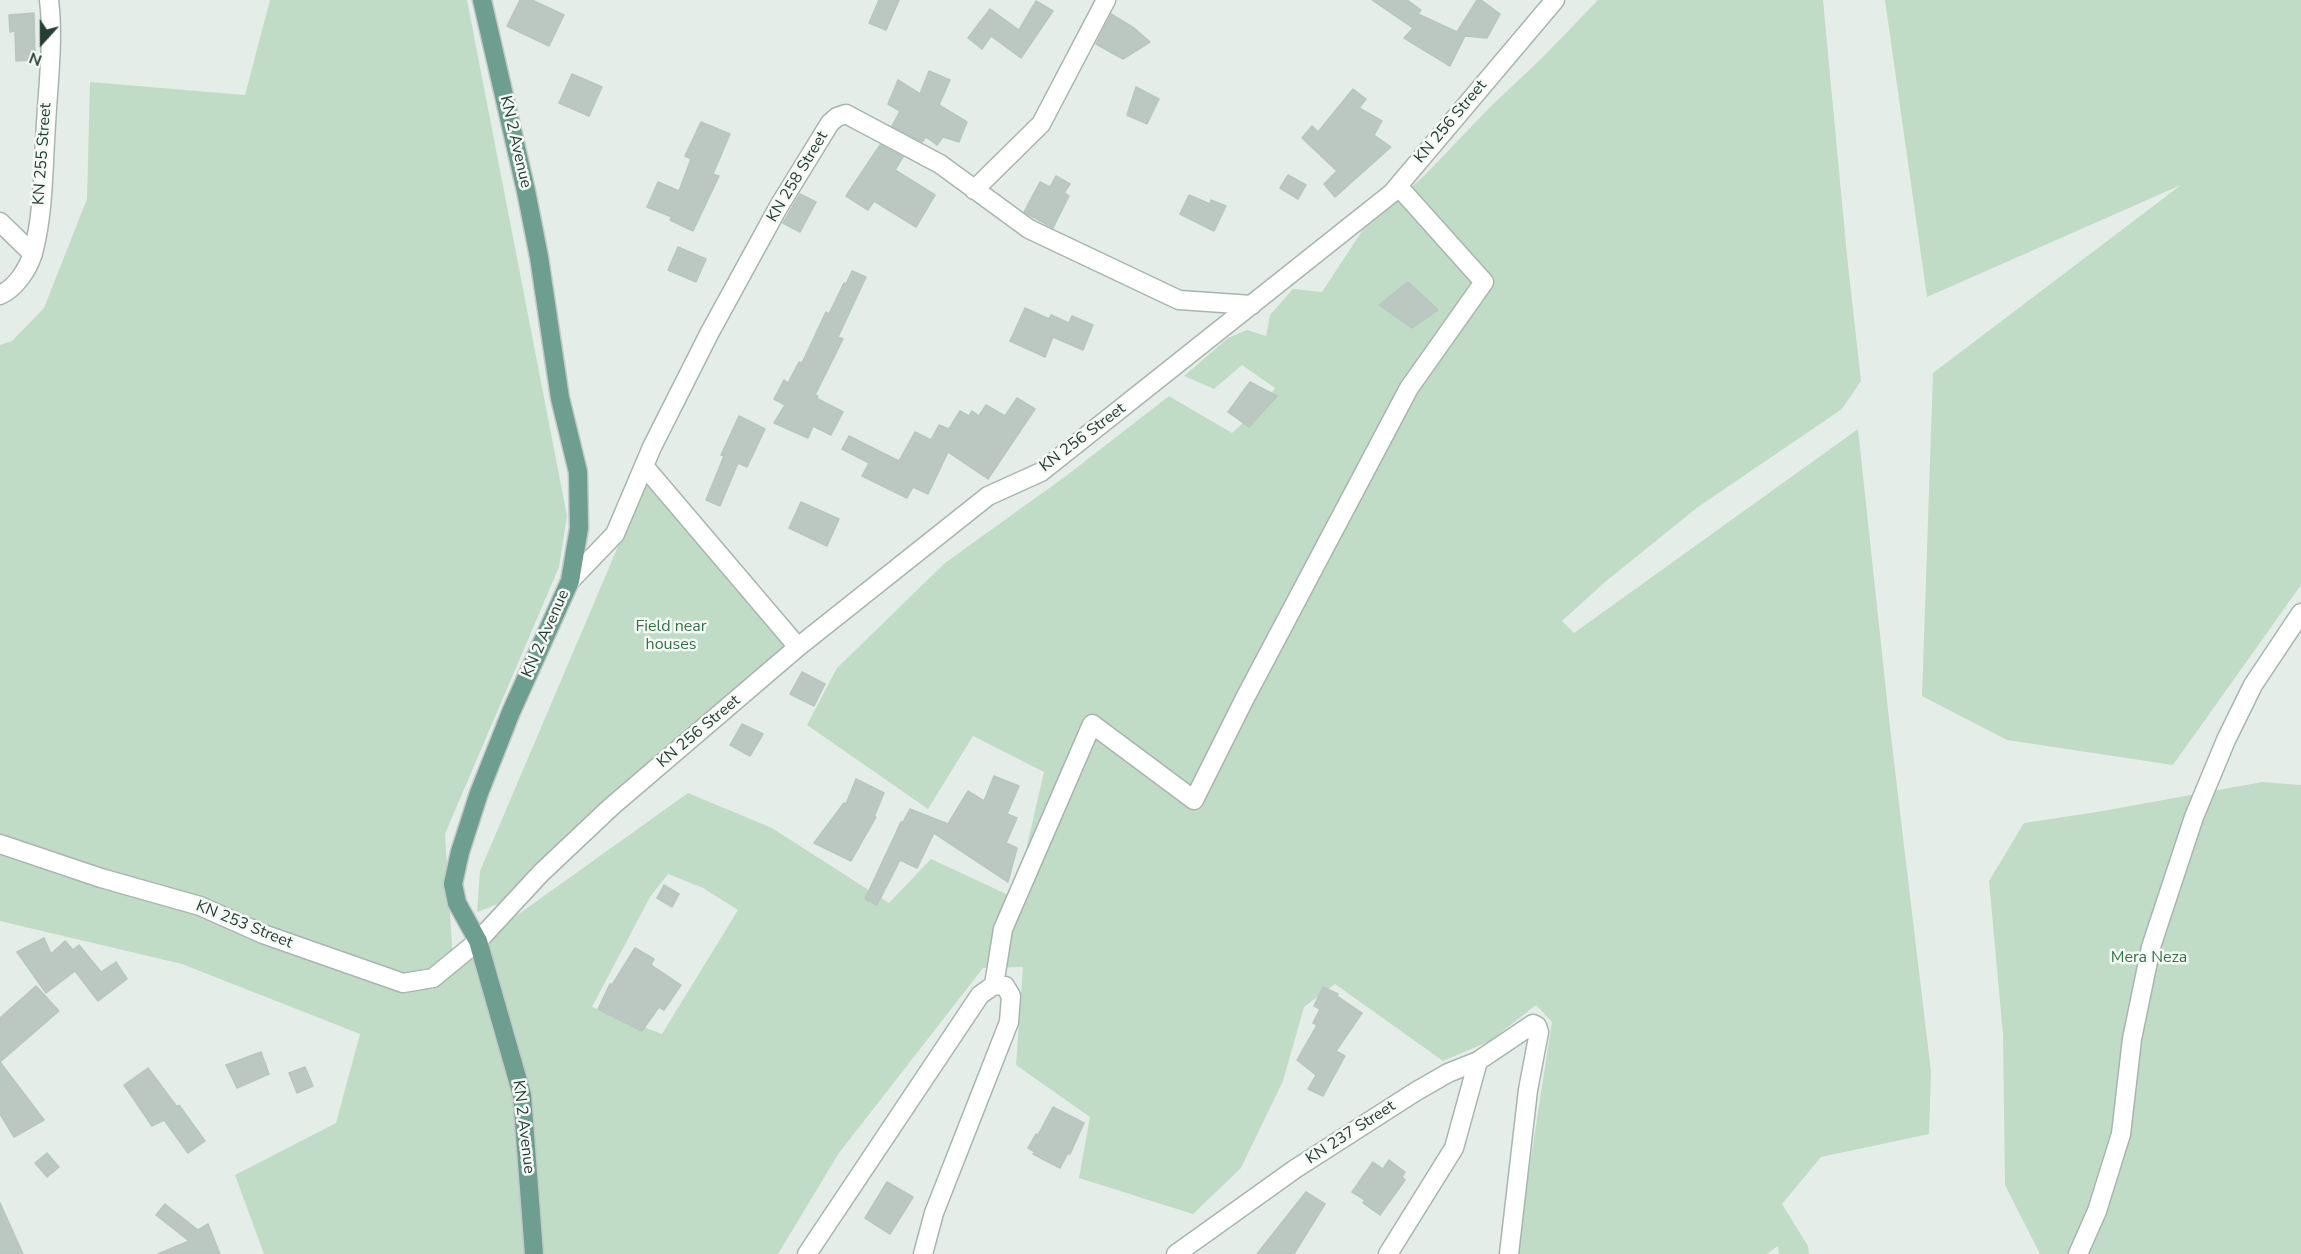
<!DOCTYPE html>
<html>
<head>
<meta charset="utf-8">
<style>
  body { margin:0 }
  #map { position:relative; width:2301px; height:1254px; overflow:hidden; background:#e5ede9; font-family:"Nunito Sans",sans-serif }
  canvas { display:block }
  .north { position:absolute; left:12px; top:12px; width:60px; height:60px; -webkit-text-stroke:4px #f6faf7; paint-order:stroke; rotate:201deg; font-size:16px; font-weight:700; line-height:24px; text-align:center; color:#263d35 }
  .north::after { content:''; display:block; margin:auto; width:21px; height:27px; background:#263d35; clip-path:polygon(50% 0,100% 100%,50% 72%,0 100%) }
</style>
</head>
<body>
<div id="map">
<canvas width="2301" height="1254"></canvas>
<div class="north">N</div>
</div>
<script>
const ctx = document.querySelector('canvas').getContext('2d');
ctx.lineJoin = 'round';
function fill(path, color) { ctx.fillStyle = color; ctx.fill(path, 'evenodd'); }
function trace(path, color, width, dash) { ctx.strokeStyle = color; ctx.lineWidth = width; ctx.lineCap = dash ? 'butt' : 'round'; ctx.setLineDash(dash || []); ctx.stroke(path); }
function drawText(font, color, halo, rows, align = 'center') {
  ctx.font = font + ' "Nunito Sans",sans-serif'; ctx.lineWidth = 5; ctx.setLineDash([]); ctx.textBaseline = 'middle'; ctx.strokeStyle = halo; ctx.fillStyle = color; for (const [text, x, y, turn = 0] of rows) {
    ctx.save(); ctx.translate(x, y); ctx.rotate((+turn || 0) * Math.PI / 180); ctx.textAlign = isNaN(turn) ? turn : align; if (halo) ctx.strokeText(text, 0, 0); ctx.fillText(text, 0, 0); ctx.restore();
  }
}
fill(new Path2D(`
  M 270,0 L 467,0 L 567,516 L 559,567 L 445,834 L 453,961 L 688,793 L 772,828 L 889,903 L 931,859 L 1015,898 L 1044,772 L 973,736 L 928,809 L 807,725 L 837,668 L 945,563 L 1066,476 L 1169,396 L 1232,433 L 1265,403 L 1275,388 L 1242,365 L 1214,389 L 1184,376 L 1228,338 L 1247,330 L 1266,336 L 1270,315 L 1293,289 L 1322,292 L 1362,231 L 1425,175 L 1490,107 L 1542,58 L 1598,0 L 1823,0 L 1847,256 L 1861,381 L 1842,409 L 1698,507 L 1605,582 L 1562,621 L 1574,633 L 1858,429 L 1890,728 L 1931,1072 L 1929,1134 L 1821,1157 L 1782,1204 L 1808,1246 L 1809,1254 L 1779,1254 L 1778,1246 L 1767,1254 L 1516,1254 L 1552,1022 L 1536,1005 L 1490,1041 L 1443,1061 L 1335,984 L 1304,1007 L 1283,1081 L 1241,1168 L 1193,1214 L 1079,1178 L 1090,1117 L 1016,1065 L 1023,967 L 983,968 L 839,1153 L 778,1254 L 264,1254 L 235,1175 L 336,1123 L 360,1034 L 182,964 L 0,921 L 0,345 L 12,341 L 44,308 L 87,199 L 90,82 L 245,95 ZM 668,874 L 703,888 L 738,910 L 662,1034 L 592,1007 L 650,897 Z
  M 1885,0 L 2301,0 L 2301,585 L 2173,765 L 2007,740 L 1922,696 L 1933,373 L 2181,185 L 1927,297 Z
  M 645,483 L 789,643 L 498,904 L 477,912 L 480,871 Z
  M 2262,782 L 2301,785 L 2301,1254 L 2040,1254 L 2005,1185 L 2003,1035 L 1989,881 L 2024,823 L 2097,812 Z`), '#c0dcc6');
const building = new Path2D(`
  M 520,0 L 532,0 L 564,15 L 549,46 L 507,26 Z
  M 879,0 L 899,0 L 886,30 L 869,23 Z
  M 1372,0 L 1407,0 L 1421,10 L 1418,14 L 1457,32 L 1477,0 L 1481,0 L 1500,14 L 1487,38 L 1465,36 L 1450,66 L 1404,38 L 1413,28 Z
  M 1036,1 L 1053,11 L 1021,58 L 991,36 L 982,49 L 968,38 L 990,9 L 1019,30 Z
  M 34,13 L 35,60 L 16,61 L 15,31 L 10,32 L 9,15 Z
  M 1111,14 L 1134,28 L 1150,42 L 1123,59 L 1096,44 Z
  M 929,71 L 950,80 L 939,105 L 967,122 L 959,142 L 943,137 L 937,145 L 926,137 L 922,142 L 892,126 L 900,111 L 888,104 L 898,80 L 920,94 Z
  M 572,74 L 602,87 L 589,116 L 559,103 Z
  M 1136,87 L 1159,99 L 1147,124 L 1127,115 Z
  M 1353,89 L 1366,99 L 1359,108 L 1382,121 L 1374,135 L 1391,147 L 1335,197 L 1324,184 L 1337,171 L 1302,138 L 1312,126 L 1318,132 Z
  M 701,122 L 730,134 L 713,174 L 719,176 L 693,231 L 670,220 L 672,217 L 647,207 L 658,182 L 679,191 L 691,159 L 685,156 Z
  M 880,145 L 903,157 L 895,170 L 935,195 L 916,227 L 874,201 L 868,210 L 846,196 Z
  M 1288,175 L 1306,185 L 1298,199 L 1280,188 Z
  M 1056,176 L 1070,184 L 1064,193 L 1069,196 L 1053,228 L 1024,212 L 1040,182 L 1050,187 Z
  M 800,194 L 816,202 L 800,232 L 783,223 Z
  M 1189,195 L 1210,204 L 1211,200 L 1226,206 L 1214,231 L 1180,214 Z
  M 678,247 L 706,259 L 696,282 L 668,270 Z
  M 852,271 L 866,277 L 838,337 L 843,339 L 815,395 L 818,396 L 816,398 L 843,412 L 831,435 L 813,426 L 808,438 L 774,423 L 785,405 L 774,399 L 784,380 L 788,383 L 799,362 L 802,363 L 826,312 L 829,314 L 844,283 L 846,284 Z
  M 1408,282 L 1438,310 L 1412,328 L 1379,305 Z
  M 1025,308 L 1049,319 L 1051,315 L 1069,323 L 1072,316 L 1093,325 L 1083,350 L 1053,337 L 1045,357 L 1010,341 Z
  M 1250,382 L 1277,396 L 1249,427 L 1228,412 Z
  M 1017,398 L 1035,409 L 988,479 L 948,452 L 928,494 L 913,487 L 907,498 L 862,476 L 869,463 L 842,449 L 849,436 L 899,461 L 915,432 L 931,440 L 939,425 L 949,429 L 960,411 L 969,416 L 972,411 L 979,416 L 986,405 L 1005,416 Z
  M 739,416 L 765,429 L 747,467 L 738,463 L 720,506 L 706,500 L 724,456 L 721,455 Z
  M 801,502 L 839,519 L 827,546 L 789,528 Z
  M 802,672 L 825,684 L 814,706 L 790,694 Z
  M 742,724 L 763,734 L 750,756 L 730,745 Z
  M 994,776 L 1019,786 L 1007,814 L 1017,818 L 1006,843 L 1017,848 L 1008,882 L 934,833 L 917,868 L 900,860 L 877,905 L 865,899 L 901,822 L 903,822 L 910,809 L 948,824 L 968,791 L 984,801 Z
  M 856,779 L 884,793 L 874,817 L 876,817 L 851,861 L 814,843 L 844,803 L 846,804 Z
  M 664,885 L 679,894 L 672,907 L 657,898 Z
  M 44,938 L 51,954 L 65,941 L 73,950 L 79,945 L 101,972 L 116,962 L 127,979 L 98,1001 L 75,971 L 46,993 L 17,952 Z
  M 635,948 L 654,959 L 651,965 L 681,985 L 664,1010 L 659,1007 L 642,1031 L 598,1009 L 610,984 L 612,985 Z
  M 36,986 L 59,1011 L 0,1062 L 0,1018 Z
  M 1323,987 L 1338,994 L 1337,996 L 1362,1013 L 1336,1051 L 1345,1056 L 1323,1096 L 1308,1089 L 1316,1075 L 1297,1060 L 1317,1025 L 1313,1023 L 1320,1009 L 1314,1006 Z
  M 261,1052 L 269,1074 L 237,1088 L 226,1065 Z
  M 0,1062 L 44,1120 L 14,1137 L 0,1114 Z
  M 305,1067 L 313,1086 L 297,1093 L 289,1073 Z
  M 148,1068 L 177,1107 L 179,1105 L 205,1141 L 188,1153 L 164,1120 L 152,1126 L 124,1085 Z
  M 1053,1107 L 1084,1123 L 1070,1154 L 1068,1153 L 1060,1168 L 1033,1154 L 1035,1152 L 1028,1148 L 1036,1134 L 1038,1135 Z
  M 47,1153 L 59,1167 L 47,1177 L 35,1163 Z
  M 1389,1160 L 1405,1172 L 1402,1177 L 1405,1180 L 1380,1215 L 1363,1203 L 1365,1200 L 1352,1192 L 1373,1162 L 1383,1169 Z
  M 887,1182 L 913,1197 L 890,1234 L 865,1218 Z
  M 1306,1192 L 1325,1204 L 1294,1254 L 1257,1254 Z
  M 0,1203 L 23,1254 L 0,1254 Z
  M 165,1204 L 198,1230 L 208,1224 L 220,1254 L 158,1254 L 189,1241 L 156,1215 Z`);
fill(building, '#bbc8c2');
trace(building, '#b8c6bf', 1.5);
const minor = new Path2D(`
  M 974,190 L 1041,124 L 1106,0
  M 0,222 L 33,254
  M 0,295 C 16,288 28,269 33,253 C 44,212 43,166 46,124 C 48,85 54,39 49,0
  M 644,466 L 798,647
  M 570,581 L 615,534 L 652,447 L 710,332 L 779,206 L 830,123 L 837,117 L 846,114 L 940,164 L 1029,229 L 1179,300 L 1252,305
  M 0,844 L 101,878 L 200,906 L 263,934 L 403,983 L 433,978 L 478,941 L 541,873 L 611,807 L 798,647 L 988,496 L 1041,472 L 1392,193 L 1555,0
  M 994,985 L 1003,929 L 1092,724 L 1194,800 L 1245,698 L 1409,388 L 1484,282 L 1398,186
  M 807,1254 L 980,995 L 994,985 L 1005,986 L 1011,996 L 1009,1022 L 934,1213 L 923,1254
  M 1176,1254 L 1295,1169 L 1415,1092 L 1448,1073 L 1478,1061 L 1533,1024 L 1537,1026 L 1539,1032 L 1528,1090 L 1509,1254
  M 1388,1254 L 1454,1148 L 1478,1061
  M 2078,1254 L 2097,1211 L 2121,1134 L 2132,1039 L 2151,947 L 2194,817 L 2226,740 L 2253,685 L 2301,613`);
const major = new Path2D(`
  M 482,0 L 526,191 L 539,257 L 560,398 L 578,472 L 579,528 L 570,581 L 511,712 L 479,793 L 460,852 L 453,884 L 457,903 L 478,941 L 522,1095 L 534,1254`);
trace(minor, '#a8b5af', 21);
trace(major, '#c2c9c6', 21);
trace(minor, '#fff', 18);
trace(major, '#6e9e8f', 18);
drawText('16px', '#263d35', '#f6faf7', [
  ["KN 256 Street",1451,122,-50],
  ["KN 2 Avenue",515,142,77],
  ["KN 255 Street",43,154,-86],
  ["KN 258 Street",798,177,-59],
  ["KN 256 Street",1083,438,-37],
  ["KN 2 Avenue",546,634,-66],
  ["KN 256 Street",699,732,-40],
  ["KN 253 Street",244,925,22],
  ["KN 2 Avenue",523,1127,83],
  ["KN 237 Street",1351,1133,-33]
]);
drawText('16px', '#347147', '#f6faf7', [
  ["Field near",671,627],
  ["houses",671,645],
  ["Mera Neza",2149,958]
]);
</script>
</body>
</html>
